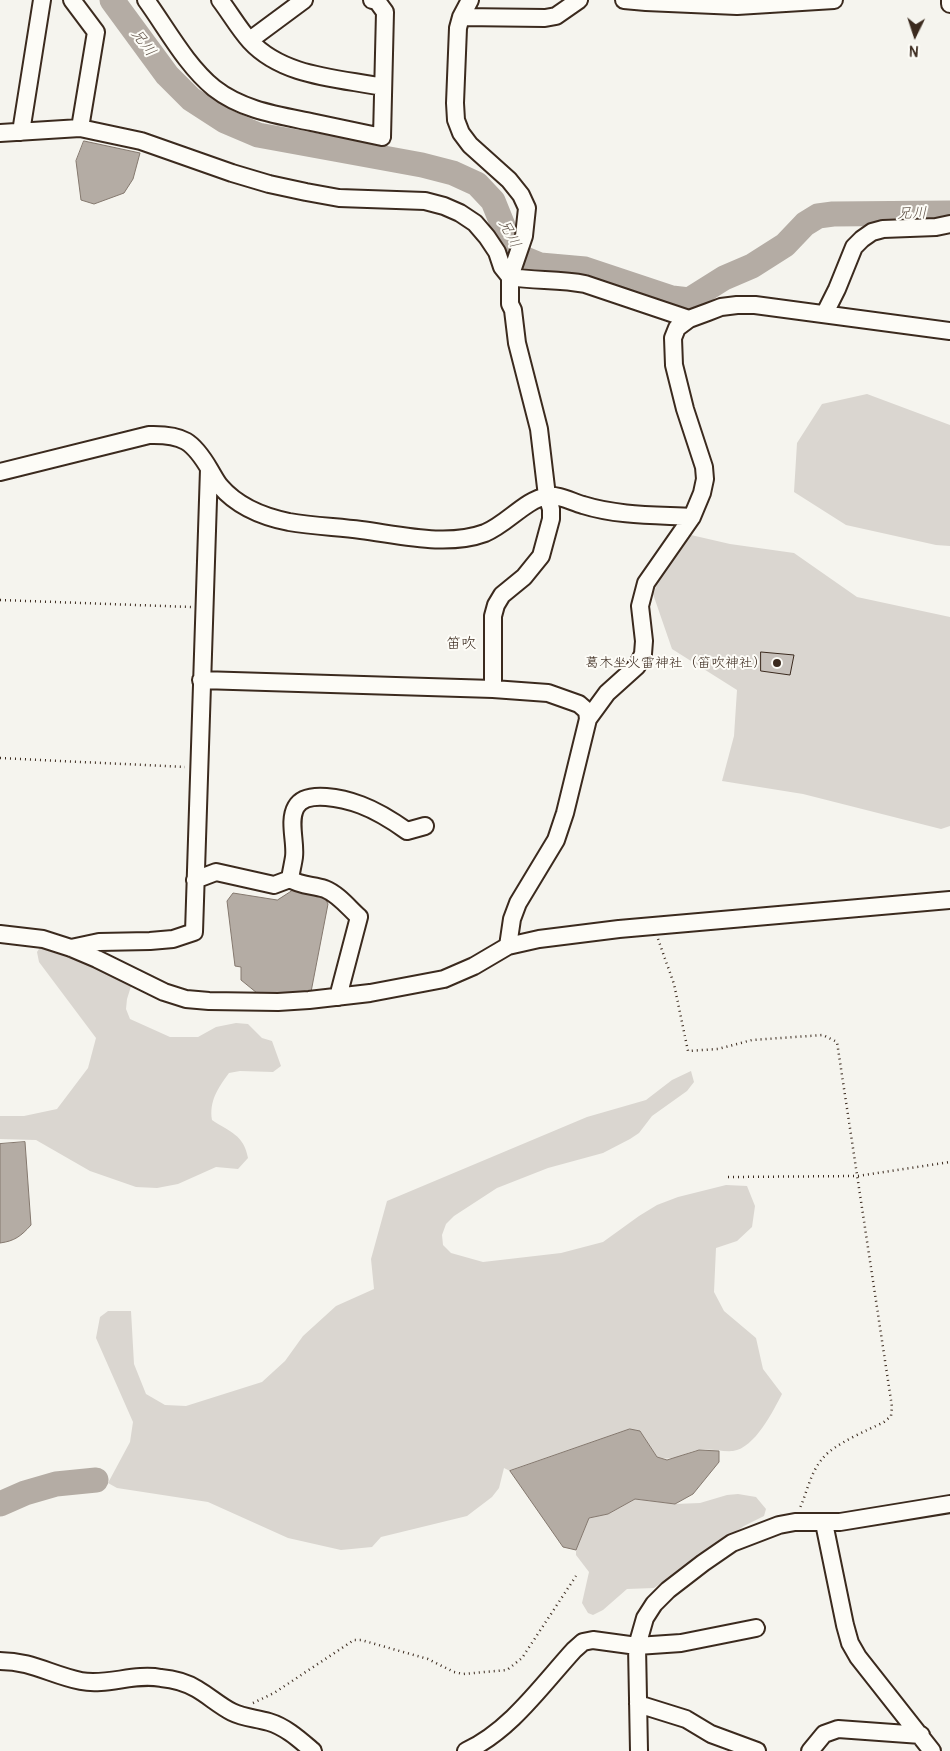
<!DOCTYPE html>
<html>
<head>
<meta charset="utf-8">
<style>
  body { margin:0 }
  #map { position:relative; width:950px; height:1751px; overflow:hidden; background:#f5f4ee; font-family:Pangolin,sans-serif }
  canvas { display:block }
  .north { position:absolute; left:890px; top:10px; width:50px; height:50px; -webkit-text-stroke:4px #fdfcf7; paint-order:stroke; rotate:184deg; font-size:14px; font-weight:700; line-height:20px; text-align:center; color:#3b2a1e }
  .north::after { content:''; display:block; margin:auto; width:18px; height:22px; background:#3b2a1e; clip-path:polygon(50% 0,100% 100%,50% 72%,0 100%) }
</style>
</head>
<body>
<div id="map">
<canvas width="950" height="1751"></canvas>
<div class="north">N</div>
</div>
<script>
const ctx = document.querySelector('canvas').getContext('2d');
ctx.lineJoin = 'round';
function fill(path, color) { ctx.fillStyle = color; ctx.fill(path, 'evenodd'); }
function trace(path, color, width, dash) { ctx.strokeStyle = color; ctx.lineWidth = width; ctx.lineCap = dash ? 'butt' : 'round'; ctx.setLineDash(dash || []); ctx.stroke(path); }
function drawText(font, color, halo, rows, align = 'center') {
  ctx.font = font + ' Pangolin,"Klee One",sans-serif'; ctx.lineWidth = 4; ctx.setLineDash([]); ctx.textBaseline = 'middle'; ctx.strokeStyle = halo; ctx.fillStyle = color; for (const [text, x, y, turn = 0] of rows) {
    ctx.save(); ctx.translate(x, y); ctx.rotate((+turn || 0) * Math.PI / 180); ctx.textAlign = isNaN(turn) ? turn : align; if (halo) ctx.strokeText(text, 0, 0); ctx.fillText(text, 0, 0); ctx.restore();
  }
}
fill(new Path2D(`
  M 867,394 L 950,425 L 950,546 L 936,545 L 846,525 L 794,492 L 797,443 L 822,404 Z
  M 691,535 L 730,544 L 794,553 L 857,597 L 950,617 L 950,826 L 941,829 L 803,794 L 722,781 L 734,736 L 737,690 L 672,649 L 653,594 L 674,544 Z
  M 41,946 L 133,980 L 127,999 L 126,1009 L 130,1019 L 170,1037 L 198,1037 L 216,1027 L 236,1023 L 248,1024 L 262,1038 L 272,1041 L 281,1066 L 273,1072 L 240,1071 L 229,1073 C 218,1088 209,1101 212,1120 C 230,1132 244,1135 248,1158 L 238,1169 L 216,1167 L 178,1184 L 157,1188 L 136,1187 L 90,1171 L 36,1140 L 0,1139 L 0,1116 L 24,1116 L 57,1109 L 88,1068 L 96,1038 L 39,962 L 37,952 Z
  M 691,1071 L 694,1082 L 687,1091 L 652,1116 L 639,1133 L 630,1139 L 603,1153 L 548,1168 L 497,1188 L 454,1216 L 446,1224 L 442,1235 L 443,1245 L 451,1253 L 483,1262 L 561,1253 L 603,1242 L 639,1216 L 657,1205 L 678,1197 L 726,1185 L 747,1186 L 755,1206 L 752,1227 L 737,1241 L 716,1248 L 714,1292 L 724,1311 L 756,1338 L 763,1369 L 782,1394 C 773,1411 755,1448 733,1451 C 722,1452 710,1448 698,1450 C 683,1453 674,1462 657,1457 L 640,1431 L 510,1471 L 504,1468 L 499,1488 L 492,1497 L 467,1516 L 381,1537 L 372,1547 L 341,1550 L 288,1538 L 208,1502 L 117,1488 L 108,1483 L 130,1442 L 133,1422 L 96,1338 L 100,1317 L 108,1311 L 131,1311 L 134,1364 L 146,1394 L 165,1405 L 186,1406 L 262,1382 L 285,1361 L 303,1336 L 336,1306 L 374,1289 L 371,1259 L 387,1201 L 587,1117 L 646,1100 L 672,1080 Z
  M 738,1494 L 756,1497 L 766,1509 L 764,1516 L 744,1526 L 654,1588 L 627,1589 L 603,1610 L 593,1615 L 588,1613 L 582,1603 L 589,1572 L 576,1555 L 576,1550 L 589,1518 L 608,1514 L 635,1499 L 675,1504 L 700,1503 L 727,1495 Z`), '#dad6d0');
const water = new Path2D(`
  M 84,141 L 140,153 L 133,179 L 124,193 L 94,204 L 81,200 L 76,161 Z
  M 295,889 L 324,896 L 328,904 L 311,992 L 272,995 L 257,993 L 241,980 L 241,967 L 235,966 L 227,901 L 233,893 L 277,900 Z
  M 25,1142 L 31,1225 C 21,1236 15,1241 0,1243 L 0,1144 Z
  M 630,1429 L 640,1431 L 657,1457 L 667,1460 L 699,1450 L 719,1451 L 719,1462 L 693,1494 L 675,1504 L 635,1499 L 608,1514 L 589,1518 L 576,1550 L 563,1547 L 510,1471 Z`);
fill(water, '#b4aca4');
trace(water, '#84786e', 1);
trace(new Path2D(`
  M 112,0 L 167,75 L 191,99 L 225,121 L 258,135 L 422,165 L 453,173 L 477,184 L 493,201 L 510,243 L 523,258 L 540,265 L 585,269 L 672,298 L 689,300 L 724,278 L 752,266 L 785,245 L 805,224 L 818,216 L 833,214 L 950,213
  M 0,1504 L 25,1493 L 56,1484 L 96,1480`), '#b4aca4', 25);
const building = new Path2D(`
  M 761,652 L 794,655 L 790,675 L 761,671 Z`);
fill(building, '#c7c1bb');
trace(building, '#3b2a1e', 1);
const minor = new Path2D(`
  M 72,0 L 96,32 L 80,128
  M 146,0 C 167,29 186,65 214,88 C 242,110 277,115 311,122 C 334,127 358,132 382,137 L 385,12 L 377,1 L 372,0
  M 220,0 C 230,13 239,29 250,41 C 283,77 338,78 383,87
  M 470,0 L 461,17 L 458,28 L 455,103 L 456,120 L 461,133 L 470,145 L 509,180 L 521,195 L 527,208 L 524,236 L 510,277 L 510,304 L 513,310 L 517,343 L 539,429 L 547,496 L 551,509 L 551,519 L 541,556 L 524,577 L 502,595 L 496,605 L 493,616 L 493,689
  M 624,0 L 646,2 L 737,6 L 834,0
  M 950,0 L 950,4
  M 461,17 L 545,18 L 556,16 L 579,0
  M 250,40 L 304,0
  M 21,132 L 42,0
  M 0,133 L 80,128 L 141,141 L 232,173 L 269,184 L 306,192 L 339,198 L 425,201 L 444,206 L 460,213 L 475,223 L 487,237 L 497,252 L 502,267 L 510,277 C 535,281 560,279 585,284 L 689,319
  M 825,313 L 837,289 L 854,247 L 862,239 L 872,232 L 883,229 L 936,227 L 950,224
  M 0,472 L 149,435 C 183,434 193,441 210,470 C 213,475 216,481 220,486 C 237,506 264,517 289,522 C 313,526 337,527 361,530 C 400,535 447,547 485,533 C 507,524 525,500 547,496 C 558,494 572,502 583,505 C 618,516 657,515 692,517
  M 201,680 L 493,689 L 548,693 L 579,704 L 587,711 L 588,719
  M 290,879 C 301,886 313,885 325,889 C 338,894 349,908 359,917 L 338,997
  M 195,880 L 216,872 L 274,885 L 290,879 C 291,872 293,864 294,857 C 296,842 288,821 296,807 C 306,789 345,799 361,805 C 377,811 393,821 407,831 L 425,826
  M 0,934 L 43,939 L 71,948 L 97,959 L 164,992 L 186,999 L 209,1001 L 278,1002 L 309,1000 L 370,993 L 444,979 L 474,966 L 508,946 L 539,939 L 619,929 L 950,900
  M 508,946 L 512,919 L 518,903 L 556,840 L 565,813 L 588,719 L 607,693 L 637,666 L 643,654 L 644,641 L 640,606 L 646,583 L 692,517 L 702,493 L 705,479 L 704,467 L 685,409 L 674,365 L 673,338 L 677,328 L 689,319 L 708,312 L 721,307 L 737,305 L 755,305 L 950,331
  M 71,948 L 99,942 L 150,941 L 173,939 L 194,932 L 209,469
  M 824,1523 L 845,1625 L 850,1643 L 858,1657 L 932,1751
  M 0,1661 C 32,1661 51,1675 81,1681 C 107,1686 134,1673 161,1678 C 173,1679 187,1683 197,1689 C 209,1696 220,1706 232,1712 C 244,1718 256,1718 269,1722 C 286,1727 300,1740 313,1751
  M 638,1704 L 686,1719 L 711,1734 L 757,1751
  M 466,1751 C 510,1731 542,1685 574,1650 L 583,1642 L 593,1640 L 637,1646 L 681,1643 L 756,1628
  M 639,1751 L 637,1646 L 645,1618 L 654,1604 L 668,1590 L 703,1563 L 732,1543 L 779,1525 L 795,1522 L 840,1522 L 950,1504
  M 810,1751 L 824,1734 L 838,1729 L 921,1735`);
trace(minor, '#3b2a1e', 20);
trace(new Path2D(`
  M 0,600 L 191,607
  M 0,758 L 185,767
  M 658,939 L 674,984 L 688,1051 L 718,1049 L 752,1040 L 823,1035 L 837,1042 L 892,1407 L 891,1416 L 884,1422 C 868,1430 834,1444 823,1458 C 811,1471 807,1492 800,1508
  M 728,1177 L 858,1176 L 950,1162
  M 253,1703 L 274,1693 L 354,1640 L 361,1640 L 428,1659 L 454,1672 L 463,1674 L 507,1670 L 522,1658 L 576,1576`), '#3b2a1e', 2.5, [1, 4]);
trace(minor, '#fdfcf7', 16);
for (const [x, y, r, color] of [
  [777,663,5,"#3b2a1e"]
]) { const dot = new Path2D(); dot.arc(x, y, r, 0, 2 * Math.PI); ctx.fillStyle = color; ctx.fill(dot); trace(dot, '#fdfcf7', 2); }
drawText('14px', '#3b2a1e', '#fdfcf7', [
  ["葛木坐火雷神社（笛吹神社）",767,663]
], 'right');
drawText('italic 15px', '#65584d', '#fdfcf7', [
  ["兄川",143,43,53],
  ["兄川",912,214,-1],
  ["兄川",509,234,63]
]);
drawText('15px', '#3b2a1e', '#fdfcf7', [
  ["笛吹",461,644]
]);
</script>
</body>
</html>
